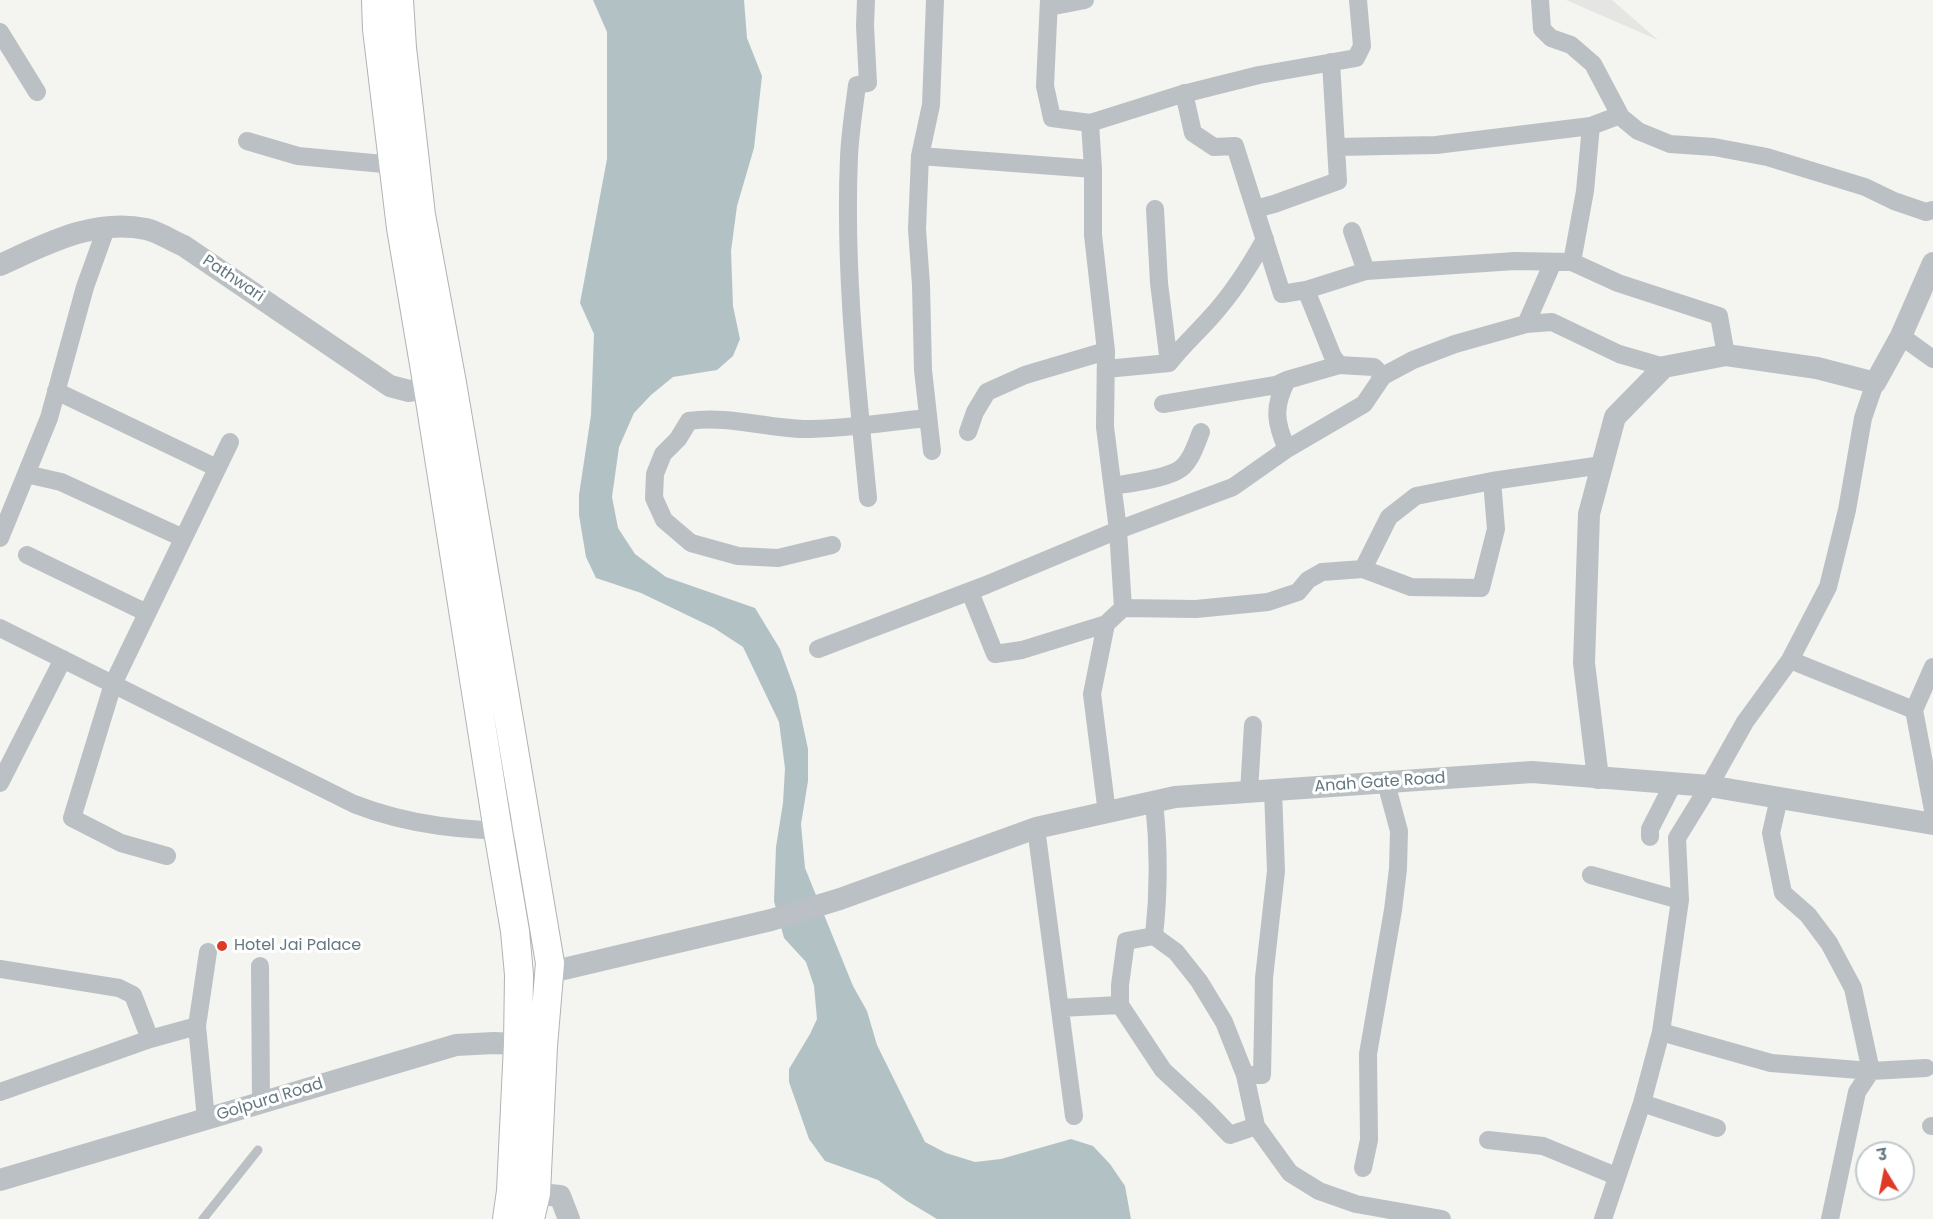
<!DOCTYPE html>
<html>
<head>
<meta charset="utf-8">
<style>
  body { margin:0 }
  #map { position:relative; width:1933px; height:1219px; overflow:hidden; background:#f4f4f0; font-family:Poppins,"Noto Sans Devanagari",sans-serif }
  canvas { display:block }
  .north { position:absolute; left:1855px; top:1141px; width:60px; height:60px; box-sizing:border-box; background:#fff; border:2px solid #c1c9cd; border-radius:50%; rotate:350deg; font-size:16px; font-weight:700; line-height:24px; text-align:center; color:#647881 }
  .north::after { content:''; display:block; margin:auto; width:21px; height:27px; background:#dd3b28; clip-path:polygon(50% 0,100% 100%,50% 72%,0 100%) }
</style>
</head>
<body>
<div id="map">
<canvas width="1933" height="1219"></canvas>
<div class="north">उ</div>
</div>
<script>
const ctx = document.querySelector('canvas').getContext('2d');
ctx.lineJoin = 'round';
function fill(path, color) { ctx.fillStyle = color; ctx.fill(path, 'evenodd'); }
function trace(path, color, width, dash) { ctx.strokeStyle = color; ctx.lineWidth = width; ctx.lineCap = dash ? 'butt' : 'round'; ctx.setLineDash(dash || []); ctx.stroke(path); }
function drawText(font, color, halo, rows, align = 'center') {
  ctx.font = font + ' Poppins,sans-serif'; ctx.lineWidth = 6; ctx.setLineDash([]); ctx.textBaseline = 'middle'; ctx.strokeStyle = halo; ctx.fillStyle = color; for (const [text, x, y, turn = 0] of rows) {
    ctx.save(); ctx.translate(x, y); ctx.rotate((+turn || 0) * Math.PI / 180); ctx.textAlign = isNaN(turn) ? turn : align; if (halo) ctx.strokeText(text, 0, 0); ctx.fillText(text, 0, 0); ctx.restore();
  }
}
fill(new Path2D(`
  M 1566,0 L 1612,0 L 1658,40 Z`), '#e5e6e4');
fill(new Path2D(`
  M 593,0 L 744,0 L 747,38 L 762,76 L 754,148 L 737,206 L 731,251 L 733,306 L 740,339 L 733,356 L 717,370 L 673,377 L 651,395 L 634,413 L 619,447 L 612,497 L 618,528 L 635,554 L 666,577 L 755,608 L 780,649 L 796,693 L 808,749 L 808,781 L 801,824 L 805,868 L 853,986 L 867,1011 L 877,1045 L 925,1142 L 946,1153 L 975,1162 L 1001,1159 L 1071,1139 L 1093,1146 L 1110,1164 L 1125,1186 L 1131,1219 L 937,1219 L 907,1201 L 878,1180 L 825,1161 L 809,1139 L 789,1082 L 789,1069 L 810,1034 L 817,1019 L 814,986 L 806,962 L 784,938 L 774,901 L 776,847 L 783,803 L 785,768 L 779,722 L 743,647 L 714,628 L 641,593 L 596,578 L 586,557 L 579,515 L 579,495 L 591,415 L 594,334 L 580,303 L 607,159 L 607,32 Z`), '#b2c2c4');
const primary = new Path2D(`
  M 376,0 L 377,29 L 401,228 L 428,388 L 498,831 L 515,931 L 519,975 L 518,1045 L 511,1191 L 507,1219
  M 399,0 L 402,48 L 421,215 L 452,383 L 550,963 L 543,1046 L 536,1193 L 530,1219`);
trace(primary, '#aeb4b7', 30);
trace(new Path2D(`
  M 203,1219 L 258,1150`), '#bac0c3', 9);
trace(new Path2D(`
  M 866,0 L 865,26 L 868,83 L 857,85 C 854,109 850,133 849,157 C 844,271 857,385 868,498
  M 1049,0 L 1045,86 L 1052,118 L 1090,123 L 1179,95 L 1259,75 L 1356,58 L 1362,46 L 1358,0
  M 1540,0 L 1542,29 L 1551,38 L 1571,45 L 1593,64 L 1621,117 L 1638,131 L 1670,144 L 1714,147 L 1767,157 L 1865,187 L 1894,201 L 1926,212 L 1933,210
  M 1049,7 L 1085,0
  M 0,32 L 37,92
  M 1184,93 L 1193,133 L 1214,147 L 1235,146 L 1282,294 L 1306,290 L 1333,357 L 1339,365 L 1374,367 L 1383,376
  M 1090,123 L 1093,169 L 1093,235 L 1106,351 L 1105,427 L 1118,530 L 1123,608 L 1106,624 L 1092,694 L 1107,813
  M 247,141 L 298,156 L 394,165
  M 1337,147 L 1436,145 L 1591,126
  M 920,156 L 1093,169
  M 1155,209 L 1159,283 L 1169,363
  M 1255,209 L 1274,204 L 1338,181 L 1331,62
  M 1352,231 L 1366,271
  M 1572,262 L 1585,191 L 1591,126 L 1620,115
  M 1306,290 L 1366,271 L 1515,261 L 1572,262 L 1618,283 L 1719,316 L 1726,355
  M 1526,324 L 1553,262
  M 1901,336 L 1933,359
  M 1106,369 L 1169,363 C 1182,346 1197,333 1211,317 C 1232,294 1250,266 1265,239
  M 56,391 L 217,468
  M 1163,404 L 1276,385 L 1287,380 L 1339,365
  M 968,432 L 975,412 L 987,392 L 1025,375 L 1106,351
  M 1287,449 C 1275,422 1273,407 1287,380
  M 932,451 L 923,370 L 921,285 L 917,229 L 920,156 L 931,105 L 935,0
  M 26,474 L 61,482 L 183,538
  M 1113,486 C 1131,483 1162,479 1177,471 C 1190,465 1196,444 1201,432
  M 0,538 L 49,418 L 85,287 L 107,226
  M 832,545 L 778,558 L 738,556 L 691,543 L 664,520 L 654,498 L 655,474 L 663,454 L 678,439 L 689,421 C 726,415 766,428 804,429 C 845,429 887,422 928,418
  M 27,555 L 147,613
  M 1363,569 L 1389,517 L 1416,496 L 1492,481 L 1602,465
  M 970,592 L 995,654 L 1022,650 L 1106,624
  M 1123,608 L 1196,609 L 1268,602 L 1298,592 L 1308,580 L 1322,572 L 1363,569 L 1411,587 L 1481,588 L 1496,529 L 1492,481
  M 0,628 L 354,804 C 410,826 467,831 527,831
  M 818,649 L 986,585 L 1118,530 L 1233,487 L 1287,449 L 1364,404 L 1383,376 L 1413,360 L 1455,344 L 1526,324 L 1552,322 L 1619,354 L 1664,367
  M 1790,660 L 1914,710
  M 1933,667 L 1914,710 L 1933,810
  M 0,783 L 63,659
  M 1249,792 L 1253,725
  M 1779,798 L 1771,833 L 1783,893 L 1808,915 L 1829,943 L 1853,988 L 1871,1071 L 1857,1092 L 1830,1219
  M 1154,802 C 1159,847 1159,891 1154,936
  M 1036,828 L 1074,1116
  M 1650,837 L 1650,829 L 1673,784
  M 167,856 L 121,843 L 72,818 L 113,684 L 230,442
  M 1591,875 L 1680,900
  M 260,966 L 261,1102
  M 0,969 L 119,988 L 133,995 L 150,1039
  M 1120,1005 L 1120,985 L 1126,941 L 1154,936 L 1176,952 L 1199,981 L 1224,1022 L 1245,1075 L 1256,1126 L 1290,1173 L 1319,1191 L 1356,1204 L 1442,1219
  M 1060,1008 L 1120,1005 L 1163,1070 L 1204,1108 L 1230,1135 L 1256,1126
  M 197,1026 L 208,952
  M 1661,1032 L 1771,1063 L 1871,1071 L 1926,1068
  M 1245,1075 L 1262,1075 L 1264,978 L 1276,871 L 1273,790
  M 0,1092 L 150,1039 L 197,1026 L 206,1119
  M 1642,1103 L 1717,1128
  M 1931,1126 L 1933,1126
  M 1488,1140 L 1543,1146 L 1616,1176
  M 1363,1168 L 1369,1140 L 1368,1054 L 1393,910 L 1398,869 L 1399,831 L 1386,783
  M 1603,1219 L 1642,1103 L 1661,1032 L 1680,900 L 1677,838 L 1709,786 L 1745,722 L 1790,660 L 1828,587 L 1847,510 L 1863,418 L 1875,383`), '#bac0c3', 18);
trace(new Path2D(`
  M 0,265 C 46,244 94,218 146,229 C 159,232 172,241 184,246 L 390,386 L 409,391 L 444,385
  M 1598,778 L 1584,663 L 1589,514 L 1615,417 L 1664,367 L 1726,355 L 1817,368 L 1875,383 L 1901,336 L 1933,263
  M 551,972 L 771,920 L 840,899 L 1036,828 L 1175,797 L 1532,772 L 1709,786 L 1933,824
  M 0,1180 L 456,1045 L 494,1043 L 533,1045
  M 520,1192 L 560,1196 L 569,1219`), '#bac0c3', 22);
trace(primary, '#fff', 28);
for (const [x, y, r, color] of [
  [222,946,6,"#dd3b28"]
]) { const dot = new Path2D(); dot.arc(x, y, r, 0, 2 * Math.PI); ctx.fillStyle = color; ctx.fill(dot); trace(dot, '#fff', 2); }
drawText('16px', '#647881', '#fff', [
  ["Pathwari",233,279,34],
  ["Anah Gate Road",1380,783,-4],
  ["Golpura Road",270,1100,-17]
]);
drawText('16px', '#647881', '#fff', [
  ["Hotel Jai Palace",234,946]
], 'left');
</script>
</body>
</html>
